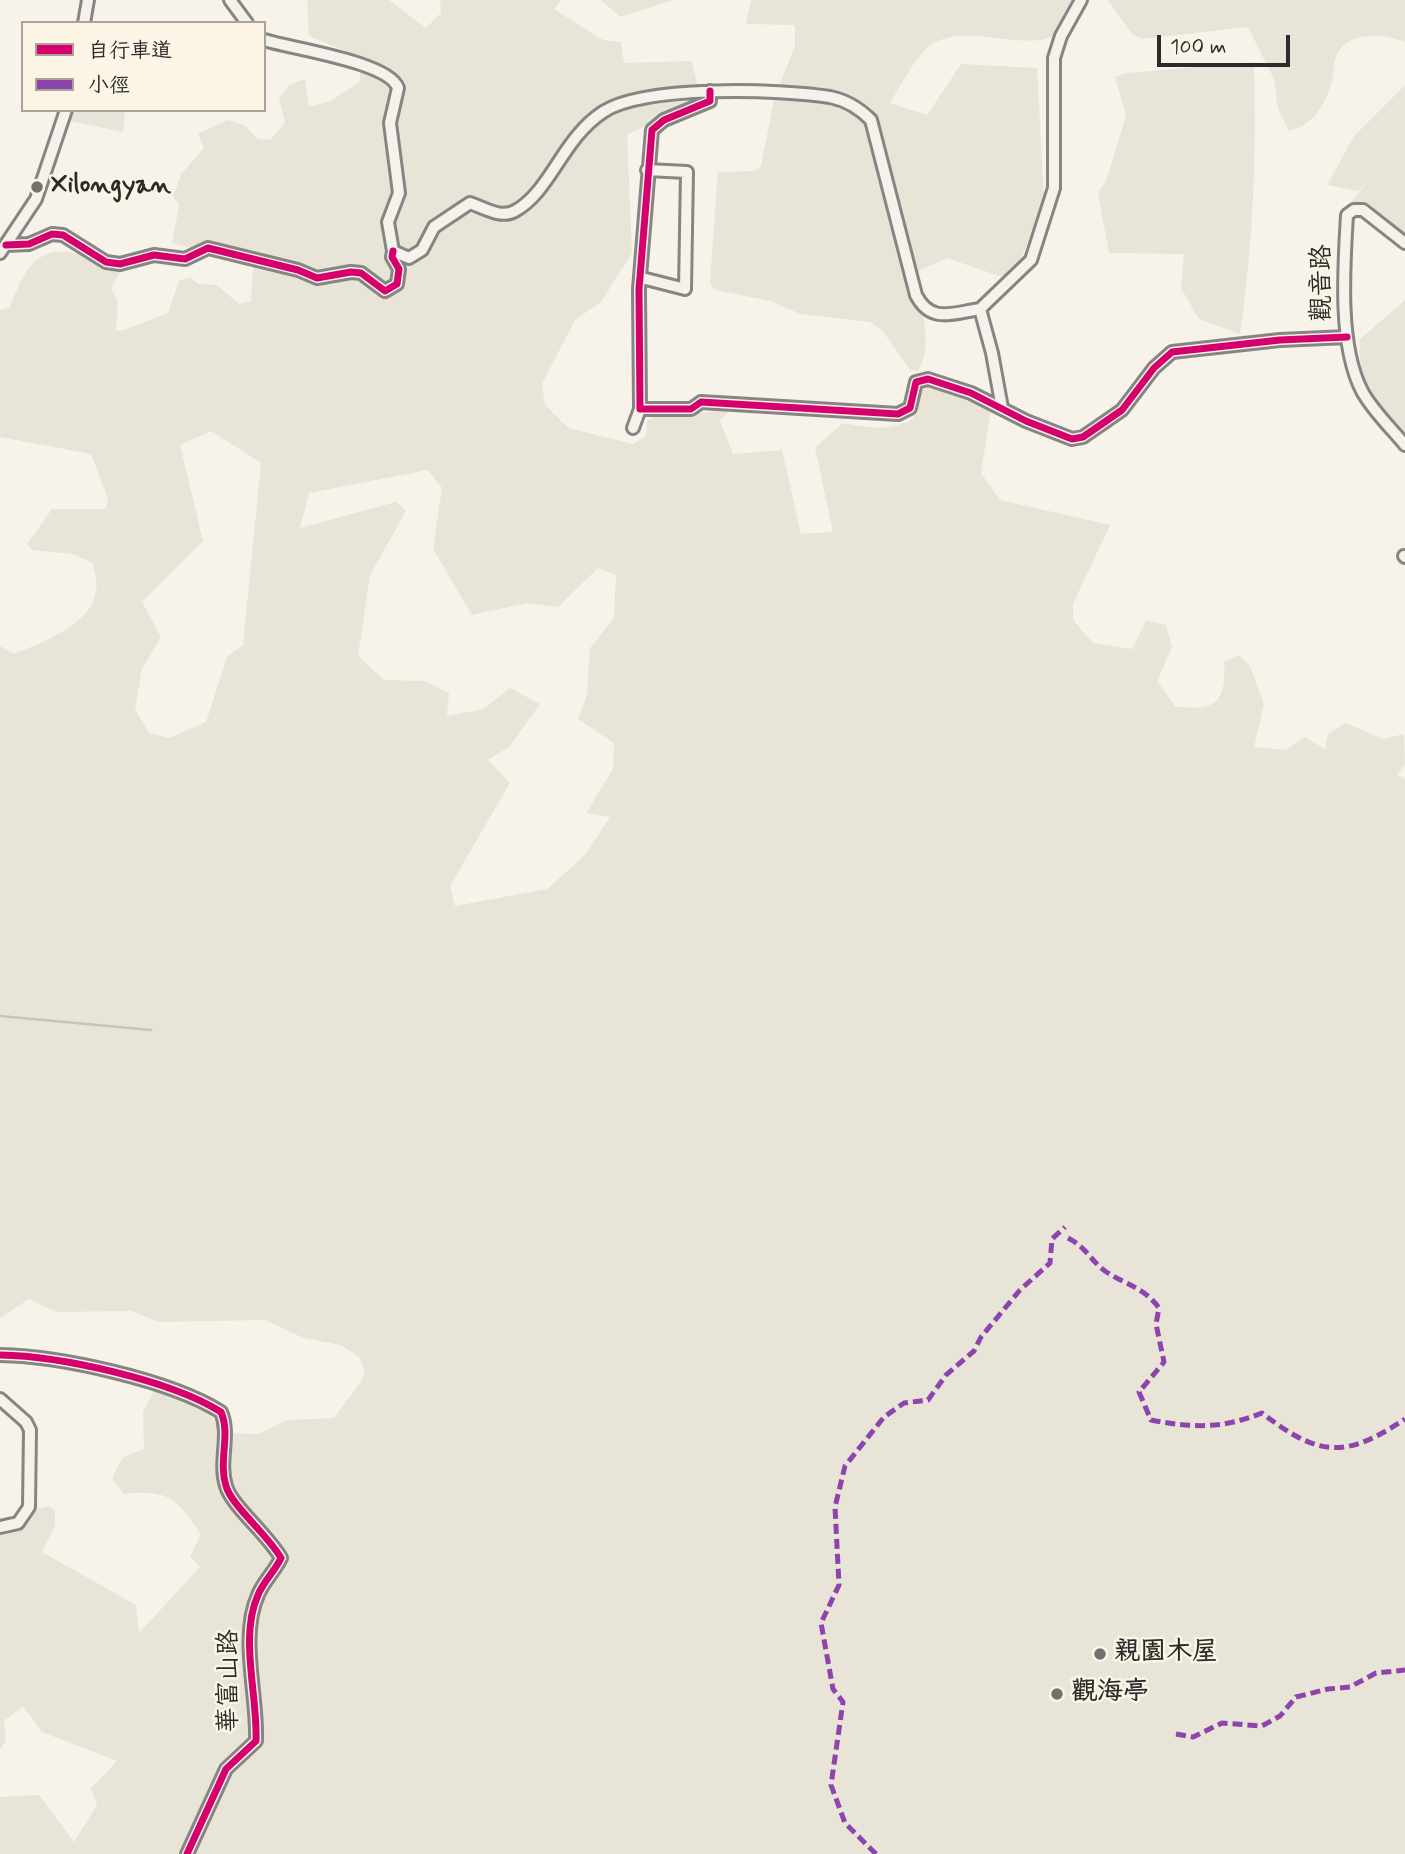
<!DOCTYPE html>
<html>
<head>
<meta charset="utf-8">
<style>
  body { margin:0 }
  #map { position:relative; width:1405px; height:1854px; overflow:hidden; background:#f7f3ea; font-family:Mynerve,"LXGW WenKai TC",sans-serif }
  canvas { display:block }
  .legend { position:absolute; left:21px; top:21px; width:245px; height:91px; box-sizing:border-box; background:#fcf5e5; border:2px solid #a8a49b; margin:0; padding:9px 12px; list-style:none; font-size:21px; color:#2b2b2b }
  .legend li { display:flex; align-items:center; gap:14px; height:35px }
  .legend b { width:35px; border:2px solid #a8a49b }
  .scale { position:absolute; left:1157px; top:35px; width:133px; height:32px; box-sizing:border-box; border:4px solid #2b2b2b; border-top:0; padding-left:9px; font-size:21px; line-height:24px; white-space:nowrap; color:#2b2b2b; -webkit-text-stroke:5px #fcf5e5; paint-order:stroke }
</style>
</head>
<body>
<div id="map">
<canvas width="1405" height="1854"></canvas>
<ul class="legend">
<li><b style="height:9px;background:#d6006c"></b>自行車道</li>
<li><b style="height:9px;background:#8e44ad"></b>小徑</li>
</ul>
<div class="scale">100 m</div>
</div>
<script>
const ctx = document.querySelector('canvas').getContext('2d');
ctx.lineJoin = 'round';
function fill(path, color) { ctx.fillStyle = color; ctx.fill(path, 'evenodd'); }
function trace(path, color, width, dash) { ctx.strokeStyle = color; ctx.lineWidth = width; ctx.lineCap = dash ? 'butt' : 'round'; ctx.setLineDash(dash || []); ctx.stroke(path); }
function drawText(font, color, halo, rows, align = 'center') {
  ctx.font = font + ' Mynerve,"LXGW WenKai TC",sans-serif'; ctx.lineWidth = 5; ctx.setLineDash([]); ctx.textBaseline = 'middle'; ctx.strokeStyle = halo; ctx.fillStyle = color; for (const [text, x, y, turn = 0] of rows) {
    ctx.save(); ctx.translate(x, y); ctx.rotate((+turn || 0) * Math.PI / 180); ctx.textAlign = isNaN(turn) ? turn : align; if (halo) ctx.strokeText(text, 0, 0); ctx.fillText(text, 0, 0); ctx.restore();
  }
}
fill(new Path2D(`
  M 74,110 L 125,110 L 123,132 L 70,121 Z`), '#e9e4d9');
fill(new Path2D(`
  M 307,0 L 389,0 L 426,28 L 441,13 L 440,0 L 561,0 L 554,9 L 603,40 L 621,42 L 624,63 L 692,61 L 700,98 L 627,135 L 632,253 L 601,302 L 575,320 L 542,384 L 545,405 L 568,428 L 633,444 L 646,436 L 647,421 L 654,417 L 730,410 L 720,421 L 733,454 L 782,450 L 801,534 L 833,532 L 815,448 L 843,423 C 869,428 890,432 914,418 L 910,389 L 945,388 L 991,409 L 981,473 L 1000,500 L 1110,525 L 1073,604 L 1073,620 L 1093,643 L 1132,649 L 1146,621 L 1166,625 L 1172,647 L 1157,681 L 1175,706 C 1214,712 1227,703 1224,662 L 1239,655 L 1250,666 L 1264,704 L 1254,747 L 1285,750 L 1305,737 L 1325,749 L 1328,734 L 1346,723 L 1383,739 L 1404,734 L 1405,764 L 1397,775 L 1405,779 L 1405,1854 L 0,1854 L 0,1797 L 39,1795 L 74,1842 L 97,1805 L 91,1788 L 117,1761 L 42,1732 L 23,1706 L 4,1721 L 6,1741 L 0,1749 L 0,1531 L 12,1530 L 33,1510 L 49,1506 L 55,1510 L 55,1526 L 42,1552 L 136,1605 L 139,1633 L 200,1567 L 190,1557 L 201,1534 C 176,1499 169,1489 124,1494 L 112,1478 L 123,1457 L 144,1449 L 143,1412 L 154,1391 L 200,1405 L 227,1433 L 258,1434 L 287,1420 L 334,1418 L 362,1380 L 365,1371 L 359,1357 L 341,1345 L 303,1338 L 266,1320 L 159,1322 L 131,1311 L 56,1312 L 29,1299 L 0,1318 L 0,646 L 14,654 C 41,643 92,624 96,591 C 98,582 94,571 93,563 L 73,554 L 32,550 L 27,544 L 52,509 L 106,509 L 108,499 L 91,454 L 0,437 L 0,310 L 10,307 C 21,280 31,247 69,252 C 87,254 104,265 123,267 L 111,288 L 118,303 L 116,330 L 121,331 L 168,313 L 179,281 L 190,277 L 198,284 L 217,285 L 239,304 L 251,301 L 253,268 L 259,260 L 172,244 L 179,205 L 173,197 L 181,174 L 204,148 L 198,134 L 227,120 L 244,125 L 258,139 L 270,140 L 285,123 L 279,98 L 290,84 L 305,79 L 309,107 L 331,101 L 360,81 L 360,57 L 309,36 ZM 211,431 L 261,463 L 243,645 L 227,657 L 206,722 L 169,738 L 149,733 L 135,709 L 142,669 L 161,637 L 142,602 L 203,541 L 180,445 ZM 428,470 L 442,488 L 433,549 L 472,615 L 527,603 L 558,607 L 598,568 L 616,575 L 614,618 L 590,648 L 587,695 L 578,719 L 614,743 L 613,769 L 586,813 L 610,817 L 585,855 L 547,889 L 455,906 L 450,886 L 510,783 L 488,760 L 509,747 L 540,704 L 510,688 L 483,709 L 447,716 L 449,693 L 425,681 L 384,680 L 358,656 L 370,575 L 406,511 L 396,502 L 300,528 L 309,493 Z
  M 601,0 L 674,0 L 620,17 Z
  M 751,0 L 1076,0 C 1072,9 1068,21 1061,29 C 1037,60 963,16 927,48 C 912,62 901,86 890,103 L 927,115 L 961,64 L 1037,68 L 1044,198 L 1021,260 L 1002,277 L 947,258 L 914,273 C 920,303 935,343 918,371 L 910,370 L 882,330 L 870,322 L 800,314 L 771,301 L 715,290 L 710,283 L 718,172 L 755,171 L 761,166 L 775,96 L 795,46 L 795,25 L 746,24 Z
  M 1108,0 L 1405,0 L 1405,42 C 1384,34 1349,30 1337,54 C 1333,62 1334,73 1332,81 C 1326,104 1313,126 1289,131 L 1278,109 L 1274,79 L 1248,27 L 1142,39 L 1131,33 Z
  M 1254,62 C 1257,154 1253,244 1240,334 L 1199,319 L 1181,288 L 1184,254 L 1109,253 L 1098,192 L 1106,181 L 1126,116 L 1115,77 L 1127,73 Z
  M 1405,85 L 1405,233 L 1364,219 L 1352,201 L 1368,181 L 1358,191 L 1327,185 L 1354,136 Z
  M 1405,300 L 1405,440 C 1384,409 1354,378 1360,339 Z`), '#e9e4d8');
trace(new Path2D(`
  M 0,1016 L 151,1030`), '#c8c4ba', 2.5);
const minor = new Path2D(`
  M 230,0 L 247,23
  M 84,23 L 88,0
  M 264,40 C 293,49 389,62 398,88 L 390,123 L 399,193 L 388,222 L 393,251 L 409,258 L 422,250 L 434,227 L 470,203 C 484,208 501,219 515,211 C 551,191 562,139 603,112 C 644,85 780,89 830,97 C 845,100 860,109 871,120 L 916,295 C 931,324 952,313 980,309
  M 710,91 L 710,101 L 664,120 L 652,130 L 639,289 L 640,409 L 691,409 L 701,402 L 898,414 L 910,408 L 916,382 L 928,379 L 971,393 L 1026,421 L 1072,439 L 1083,437 L 1122,410 L 1154,368 L 1172,352 L 1280,340 L 1347,337
  M 1405,243 L 1363,210 L 1354,210 L 1347,215 C 1344,266 1338,345 1362,391 C 1372,410 1391,428 1405,445
  M 6,245 L 29,244 L 52,234 L 63,235 L 106,262 L 120,264 L 154,255 L 185,259 L 208,248 L 298,270 L 317,278 L 351,272 L 361,273 L 385,291 L 397,284 L 399,269 L 392,257 L 393,251
  M 0,253 L 36,199 L 66,110
  M 642,278 L 685,289 L 687,172 L 647,170
  M 1002,408 L 992,353 L 980,309 L 1031,260 L 1054,188 L 1054,58 L 1061,36 L 1081,0
  M 633,428 L 640,409
  M 1404,556 L 1405,557
  M 0,1355 C 60,1356 170,1380 221,1412 C 231,1435 218,1461 226,1486 C 231,1505 268,1535 281,1558 C 275,1571 263,1582 258,1595 C 239,1637 258,1696 256,1741 L 226,1769 L 187,1854
  M 0,1399 L 26,1422 L 30,1430 L 29,1507 L 18,1523 L 0,1527`);
trace(minor, '#878581', 16);
trace(minor, '#f5f2ec', 10);
trace(new Path2D(`
  M 1068,1238 C 1086,1247 1091,1261 1105,1271 C 1126,1285 1145,1288 1159,1308 L 1156,1324 L 1164,1362 L 1139,1392 L 1151,1420 C 1193,1428 1222,1429 1262,1413 C 1319,1457 1345,1459 1405,1419
  M 1176,1734 L 1193,1737 L 1222,1723 L 1262,1726 L 1280,1716 L 1296,1697 L 1328,1689 L 1350,1687 L 1376,1673 L 1405,1670
  M 876,1854 L 845,1823 L 831,1785 L 843,1702 L 833,1689 L 821,1623 L 839,1585 L 835,1507 L 845,1466 L 884,1417 L 904,1403 L 928,1400 L 946,1375 L 974,1351 L 981,1337 L 1020,1290 L 1050,1263 L 1052,1239 L 1065,1227`), '#8e44ad', 5, [10, 5]);
trace(new Path2D(`
  M 710,91 L 710,101 L 664,120 L 652,130 L 639,289 L 640,409 L 691,409 L 701,402 L 898,414 L 910,408 L 916,382 L 928,379 L 971,393 L 1026,421 L 1072,439 L 1083,437 L 1122,410 L 1154,368 L 1172,352 L 1280,340 L 1347,337
  M 6,245 L 29,244 L 52,234 L 63,235 L 106,262 L 120,264 L 154,255 L 185,259 L 208,248 L 298,270 L 317,278 L 351,272 L 361,273 L 385,291 L 397,284 L 399,269 L 392,257 L 393,251
  M 0,1355 C 60,1356 170,1380 221,1412 C 231,1435 218,1461 226,1486 C 231,1505 268,1535 281,1558 C 275,1571 263,1582 258,1595 C 239,1637 258,1696 256,1741 L 226,1769 L 187,1854`), '#d6006c', 7);
for (const [x, y, r, color] of [
  [37,187,7,"#72716e"],
  [1100,1654,7,"#72716e"],
  [1057,1694,7,"#72716e"]
]) { const dot = new Path2D(); dot.arc(x, y, r, 0, 2 * Math.PI); ctx.fillStyle = color; ctx.fill(dot); trace(dot, '#fcf5e5', 2.5); }
drawText('bold 26px', '#2b2b2b', '#fcf5e5', [
  ["Xilongyan",51,187],
  ["親園木屋",1114,1654],
  ["觀海亭",1071,1694]
], 'left');
drawText('26px', '#2b2b2b', '#fcf5e5', [
  ["觀音路",1324,283,-90],
  ["華富山路",231,1681,-90]
]);
</script>
</body>
</html>
